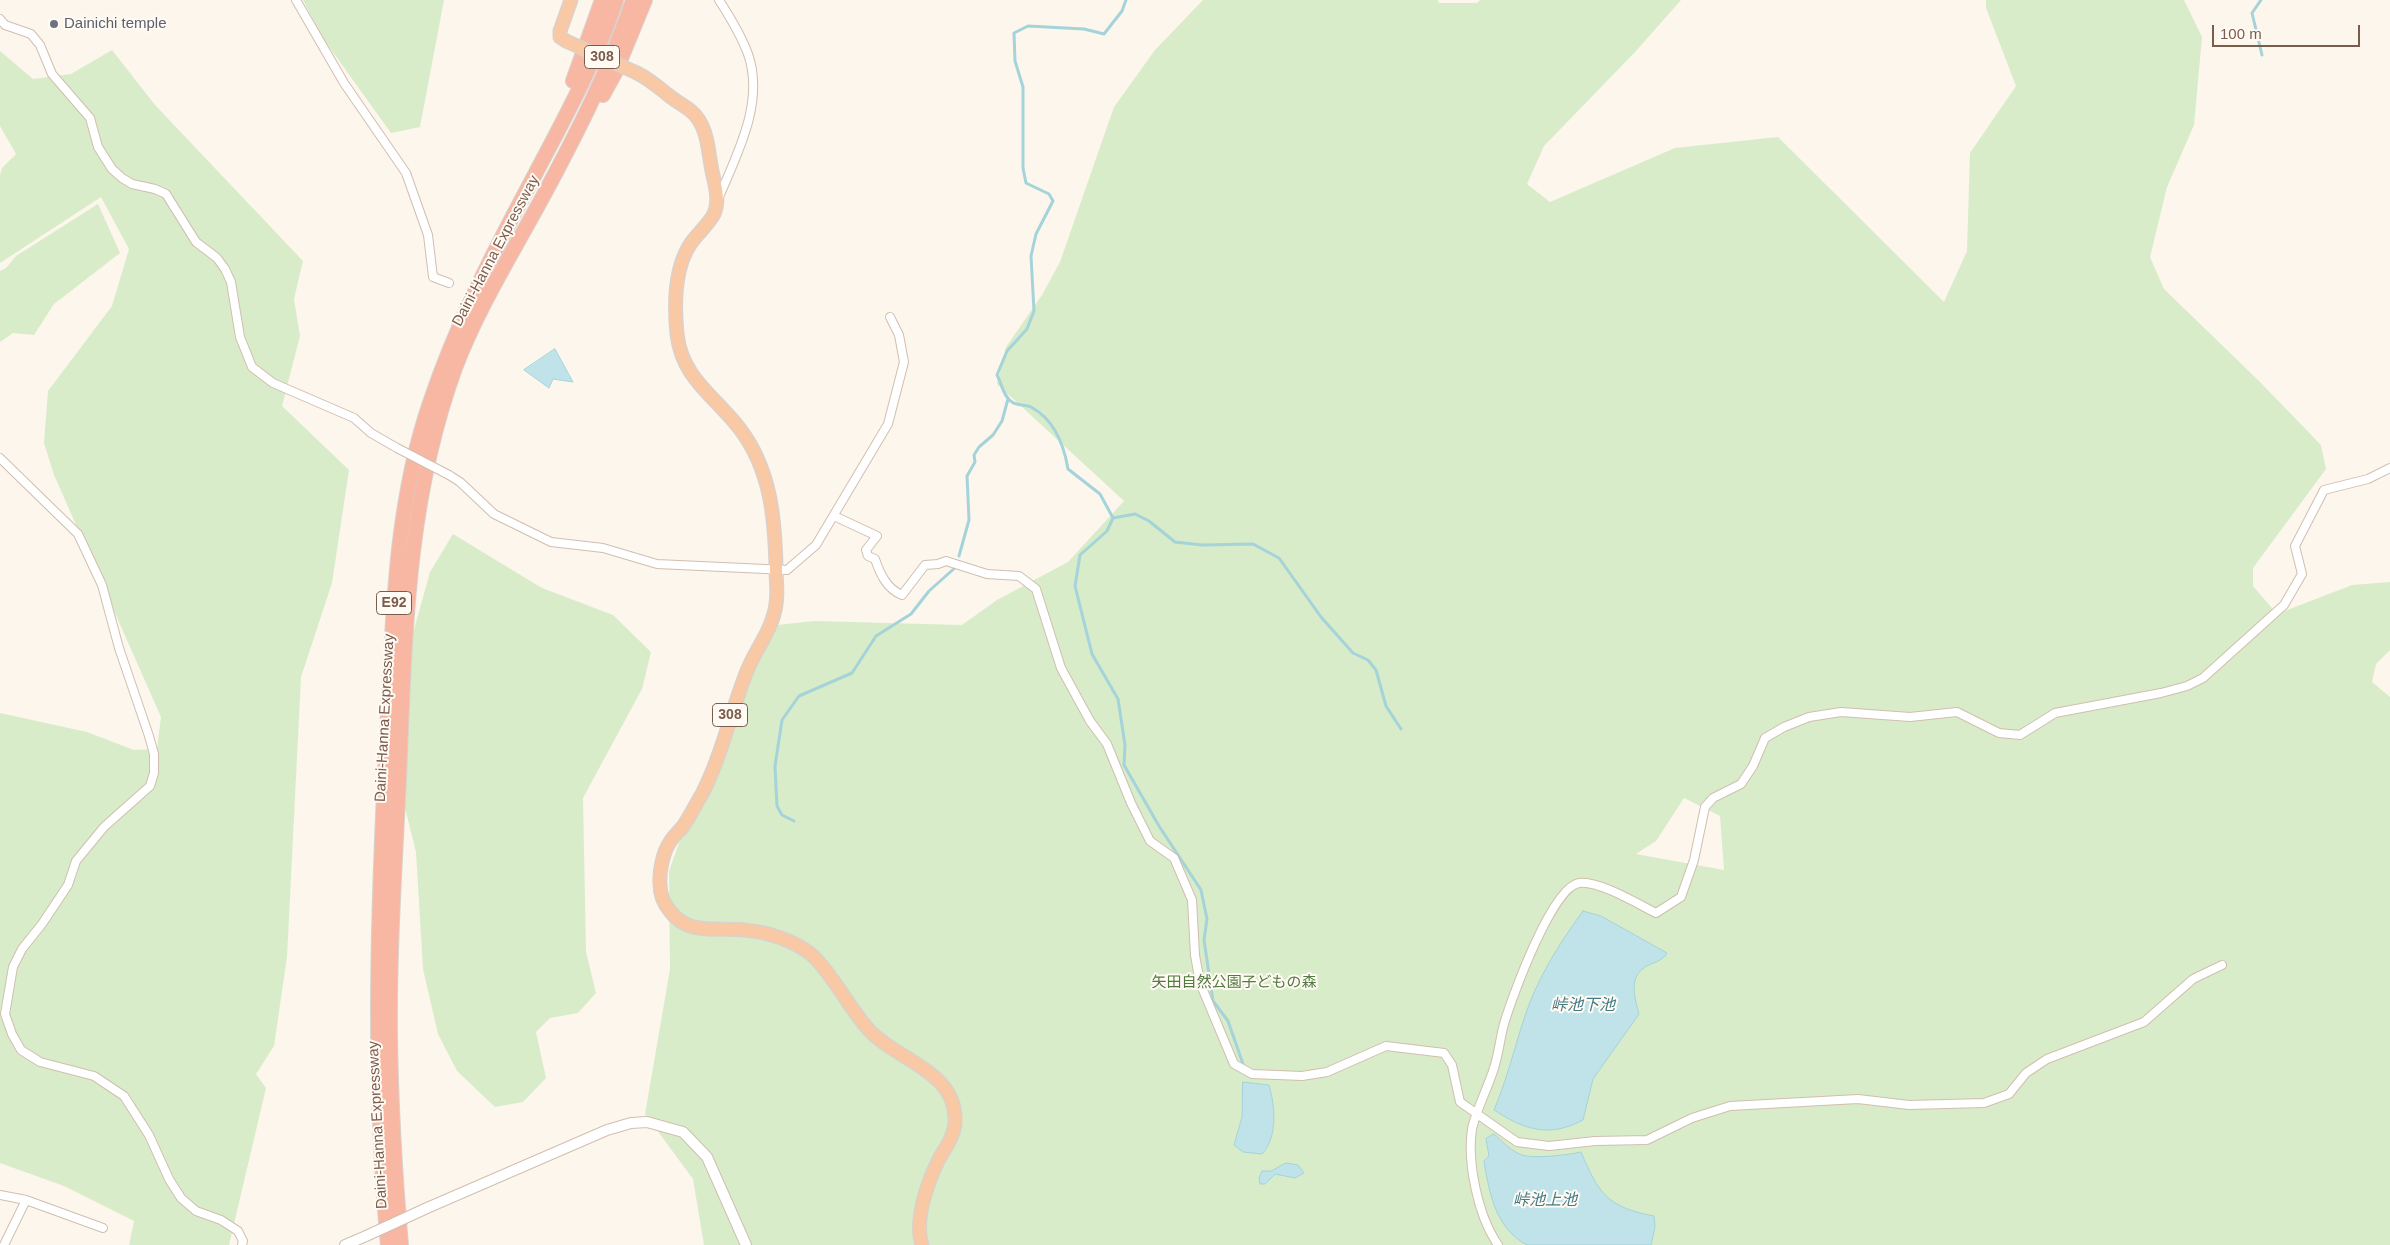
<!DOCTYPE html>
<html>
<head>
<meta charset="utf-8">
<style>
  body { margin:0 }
  #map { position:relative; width:2390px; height:1245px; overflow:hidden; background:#fdf6ec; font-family:Arial,sans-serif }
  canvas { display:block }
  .scale { position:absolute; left:2212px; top:25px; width:148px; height:22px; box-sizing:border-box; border:2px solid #7a5c4d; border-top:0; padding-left:6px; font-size:15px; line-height:18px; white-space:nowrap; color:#7a5c4d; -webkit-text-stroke:4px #fffaf3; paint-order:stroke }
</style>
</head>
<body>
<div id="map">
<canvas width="2390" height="1245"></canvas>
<div class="scale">100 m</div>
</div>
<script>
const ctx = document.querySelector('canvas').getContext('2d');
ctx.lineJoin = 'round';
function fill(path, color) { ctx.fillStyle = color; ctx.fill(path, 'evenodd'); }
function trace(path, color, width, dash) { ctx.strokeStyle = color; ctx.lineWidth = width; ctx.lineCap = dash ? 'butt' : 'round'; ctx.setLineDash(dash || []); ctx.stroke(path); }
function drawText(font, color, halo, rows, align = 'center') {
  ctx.font = font + ' Arial,"Noto Sans JP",sans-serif'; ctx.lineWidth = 4; ctx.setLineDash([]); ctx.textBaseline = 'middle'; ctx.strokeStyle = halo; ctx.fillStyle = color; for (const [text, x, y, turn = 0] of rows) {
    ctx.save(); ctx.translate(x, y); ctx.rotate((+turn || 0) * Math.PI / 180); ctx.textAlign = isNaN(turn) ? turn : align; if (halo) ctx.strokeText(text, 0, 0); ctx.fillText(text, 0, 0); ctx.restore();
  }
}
fill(new Path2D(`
  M 303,0 L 444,0 L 420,127 L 391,133 L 322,37 Z
  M 1203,0 L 1438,0 L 1439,3 L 1477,3 L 1480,0 L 1681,0 L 1636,51 L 1544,146 L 1527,184 L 1550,202 L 1675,148 L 1778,137 L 1944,302 L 1967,251 L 1970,153 L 2016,86 L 1986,8 L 1986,0 L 2184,0 L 2202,37 L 2194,125 L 2167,187 L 2150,257 L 2164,289 L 2259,381 L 2321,445 L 2326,469 L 2253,568 L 2253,586 L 2277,614 L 2352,585 L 2390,582 L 2390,650 L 2376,664 L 2372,682 L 2390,697 L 2390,1245 L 704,1245 L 693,1179 L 645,1114 L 670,969 L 669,871 L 718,735 L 740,683 L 777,625 L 814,621 L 962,625 L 997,600 L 1068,562 L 1124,501 L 997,384 L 1006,347 L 1042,295 L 1060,262 L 1114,107 L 1155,50 ZM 1684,798 L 1720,816 L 1724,870 L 1636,854 L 1656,841 Z
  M 112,50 L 155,105 L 303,261 L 294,299 L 300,336 L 282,406 L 349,470 L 332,583 L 301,677 L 287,957 L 274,1046 L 256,1074 L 266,1088 L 229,1245 L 129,1245 L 134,1221 L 64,1186 L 0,1163 L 0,713 L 87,732 L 134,750 L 157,749 L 161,717 L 54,475 L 44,443 L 48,391 L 112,306 L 129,249 L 101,197 L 0,263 L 0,175 L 2,168 L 16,154 L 0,126 L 0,51 L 33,79 L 71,74 Z
  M 98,204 L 120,253 L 54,304 L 34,335 L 13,333 L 0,342 L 0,271 L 6,268 L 16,256 Z
  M 453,534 L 542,588 L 613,615 L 651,652 L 642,689 L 583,798 L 586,952 L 596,993 L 578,1013 L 550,1018 L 536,1032 L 546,1078 L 523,1102 L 495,1107 L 457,1071 L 438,1034 L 423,969 L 416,852 L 401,792 L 412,637 L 430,572 Z`), '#d8ecc9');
const water = new Path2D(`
  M 555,349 L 573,382 L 553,379 L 549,388 L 524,370 Z
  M 1583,911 L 1601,916 L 1667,953 C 1662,962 1653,962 1645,967 C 1628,978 1635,999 1639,1014 L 1593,1079 L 1583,1120 C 1549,1138 1525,1130 1494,1110 C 1510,1073 1517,1034 1532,997 C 1545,967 1563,938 1583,911 Z
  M 1243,1082 L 1269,1085 C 1275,1106 1278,1137 1262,1154 L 1243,1152 L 1234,1145 L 1242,1117 Z
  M 1494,1134 C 1502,1141 1511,1151 1522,1155 C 1535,1159 1568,1155 1581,1152 C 1599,1194 1607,1207 1654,1216 L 1655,1227 L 1651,1245 L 1527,1245 C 1496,1229 1489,1193 1484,1161 L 1489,1156 L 1486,1139 Z
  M 1286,1163 L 1298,1165 L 1304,1173 L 1295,1178 L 1275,1174 L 1265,1184 L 1260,1184 L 1259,1178 L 1262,1171 L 1271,1171 Z`);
fill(water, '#bfe3e8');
trace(water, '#a5d3da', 1);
trace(new Path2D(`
  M 1126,0 L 1122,11 L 1104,34 L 1084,29 L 1028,26 L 1014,33 L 1015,61 L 1023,87 L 1023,168 L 1026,183 L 1049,194 L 1053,201 L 1036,234 L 1031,256 L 1034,311 L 1027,329 L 1007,351 L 997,375 C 1001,382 1004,398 1012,402 C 1017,406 1025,404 1031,407 C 1055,420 1064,445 1068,469 L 1100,494 L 1113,518 L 1107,531 L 1080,555 L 1075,586 L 1092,654 L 1118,699 L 1125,745 L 1124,765 L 1159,826 L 1201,890 L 1207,919 L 1204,940 L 1213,1001 L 1228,1021 L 1243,1064
  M 2261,0 L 2252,13 L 2262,55
  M 1113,518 L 1135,514 L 1149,521 L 1175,542 L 1202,545 L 1253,544 L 1279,558 L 1321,617 L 1353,653 L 1368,660 L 1376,670 L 1386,706 L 1401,729
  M 959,556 L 969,520 L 967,476 L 975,462 L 974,455 L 979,447 L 993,435 L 1002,421 L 1008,399
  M 794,821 L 782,815 L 777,806 L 775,766 L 782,720 L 799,696 L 852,673 L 876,636 L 911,614 L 929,591 L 957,566`), '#a5d3da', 3);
const minor = new Path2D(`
  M 296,0 L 344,83 L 406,173 L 428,235 L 433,277 L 449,283
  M 0,19 L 5,25 L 31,34 L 40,45 L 52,74 L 90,118 L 98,147 L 112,169 L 122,178 L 132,184 L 155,189 L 166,194 L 196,242 L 217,258 L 225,269 L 231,282 L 240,337 L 252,367 L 273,383 L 354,418 L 371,433 L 397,448
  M 719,197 C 737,154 765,102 748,54 C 741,35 730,17 719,0
  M 0,458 L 78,534 L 102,585 L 119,648 L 149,736 L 154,754 L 154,773 L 150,786 L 104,827 L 76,861 L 68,885 L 42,924 L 22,949 L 13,967 L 5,1014 L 12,1034 L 21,1050 L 40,1062 L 94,1076 L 124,1096 L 149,1135 L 169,1179 L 181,1198 L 196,1211 L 221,1220 L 238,1231 L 243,1241 L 242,1245
  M 449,475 L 460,482 L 494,514 L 551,542 L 603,548 L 657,564 L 787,570 L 816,545 L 888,424 L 904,362 L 899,335 L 890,317
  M 834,516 L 877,536 L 866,550 L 868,556 L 875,559 C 880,574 887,589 902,595 L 925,565 L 938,564 L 946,561 L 987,574 L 1019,576 L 1036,589 L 1061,668 L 1090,721 L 1107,744 L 1131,803 L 1150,841 L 1174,858 L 1192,900 L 1195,955 L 1200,983 L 1234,1064 L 1252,1074 L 1302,1076 L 1327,1072 L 1386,1046 L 1444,1053 L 1452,1065 L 1460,1102 L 1517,1142 L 1549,1146 L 1595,1141 L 1647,1140 L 1692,1118 L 1730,1106 L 1858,1099 L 1909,1105 L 1984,1103 L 2009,1094 L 2026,1073 L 2047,1059 L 2144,1022 L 2193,979 L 2222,965
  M 0,1195 L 26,1200 L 103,1228
  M 4,1245 L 26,1200
  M 1498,1245 C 1478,1216 1467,1163 1472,1129 C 1475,1113 1489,1085 1494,1068 C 1499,1053 1500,1038 1504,1024 C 1512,997 1552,887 1579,883 C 1598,880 1638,904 1656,913 L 1681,897 L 1694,860 L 1705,807 L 1713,798 L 1741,784 L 1753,766 L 1765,738 L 1784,727 L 1809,717 L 1841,712 L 1910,717 L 1957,712 L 1999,733 L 2020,735 L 2055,713 L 2161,693 L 2187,686 L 2203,678 L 2284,605 L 2302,574 L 2295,546 L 2324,490 L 2368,479 L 2390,468`);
const tertiary = new Path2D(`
  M 427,1208 L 607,1130 L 631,1123 L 647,1122 L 683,1132 L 707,1157 L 746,1245
  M 345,1245 L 366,1236`);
const trunk = new Path2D(`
  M 566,41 L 560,37 L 560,31 L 571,0
  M 637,73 C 649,79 657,86 667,94 C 674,100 683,105 691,111 C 708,125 708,151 712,171 C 715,185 720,200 714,214 C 708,225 698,233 691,243 C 674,268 674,304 677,334 C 682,379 715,396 740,429 C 771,470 775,519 776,568 C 776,580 778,593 776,604 C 773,629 756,648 747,671 C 731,711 722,755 702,794 C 696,804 690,816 684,825 C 680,831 673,836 670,842 C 663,852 659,872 660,884 C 660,894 664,904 670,911 C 688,936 718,927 744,930 C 767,932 794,940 812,955 C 832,973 849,1008 869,1030 C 896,1060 957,1071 955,1121 C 955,1136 945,1148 938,1161 C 927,1184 914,1221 922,1245`);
const motorway = new Path2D(`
  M 573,81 L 602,0
  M 603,95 L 615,73 L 645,0
  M 388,1245 C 372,1074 378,904 387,733 C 393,622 394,506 431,400 C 457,323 493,253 531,182 C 562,123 595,64 616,0
  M 401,1245 C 395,1176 391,1107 390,1037 C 389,951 395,864 399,778 C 405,636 406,503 455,368 C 479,305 515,249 547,189 C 579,129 611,66 633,0`);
trace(minor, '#d1beb0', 10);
trace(tertiary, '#d1beb0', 12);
trace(trunk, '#dad1cd', 15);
trace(motorway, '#dad1cd', 16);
trace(minor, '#fff', 8);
trace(tertiary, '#fff', 10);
trace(trunk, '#f9c8a4', 12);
trace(motorway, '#f7b7a3', 14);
const minorBridge = new Path2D(`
  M 397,448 L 449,475`);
const tertiaryBridge = new Path2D(`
  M 366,1236 L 427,1208`);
const trunkBridge = new Path2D(`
  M 566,41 L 637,73`);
trace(minorBridge, '#d1beb0', 10, []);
trace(tertiaryBridge, '#d1beb0', 12, []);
trace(trunkBridge, '#dad1cd', 15, []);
trace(minorBridge, '#fff', 8);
trace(tertiaryBridge, '#fff', 10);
trace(trunkBridge, '#f9c8a4', 12);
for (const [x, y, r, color] of [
  [54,24,5,"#6b7280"]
]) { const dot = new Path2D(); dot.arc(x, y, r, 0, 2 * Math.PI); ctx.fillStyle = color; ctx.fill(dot); trace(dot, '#fffaf3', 2); }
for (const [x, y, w] of [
  [602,57,35],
  [394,603,35],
  [730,715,35]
]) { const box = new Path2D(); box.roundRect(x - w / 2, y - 11.5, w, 23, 4); ctx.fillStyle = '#fffaf3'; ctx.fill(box); trace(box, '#7a5c4d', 1); }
drawText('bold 14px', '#7a5c4d', null, [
  ["308",602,57],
  ["E92",394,603],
  ["308",730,715]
]);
drawText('15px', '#5b616d', '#fffaf3', [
  ["Dainichi temple",64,24]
], 'left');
drawText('15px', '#7a5c4d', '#fffaf3', [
  ["Daini-Hanna Expressway",496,251,-62],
  ["Daini-Hanna Expressway",385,718,-87],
  ["Daini-Hanna Expressway",378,1125,-93]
]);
drawText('15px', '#537a41', '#fffaf3', [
  ["矢田自然公園子どもの森",1234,983]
]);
drawText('italic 16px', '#437c86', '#fffaf3', [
  ["峠池下池",1583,1006],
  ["峠池上池",1545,1201]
]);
</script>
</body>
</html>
